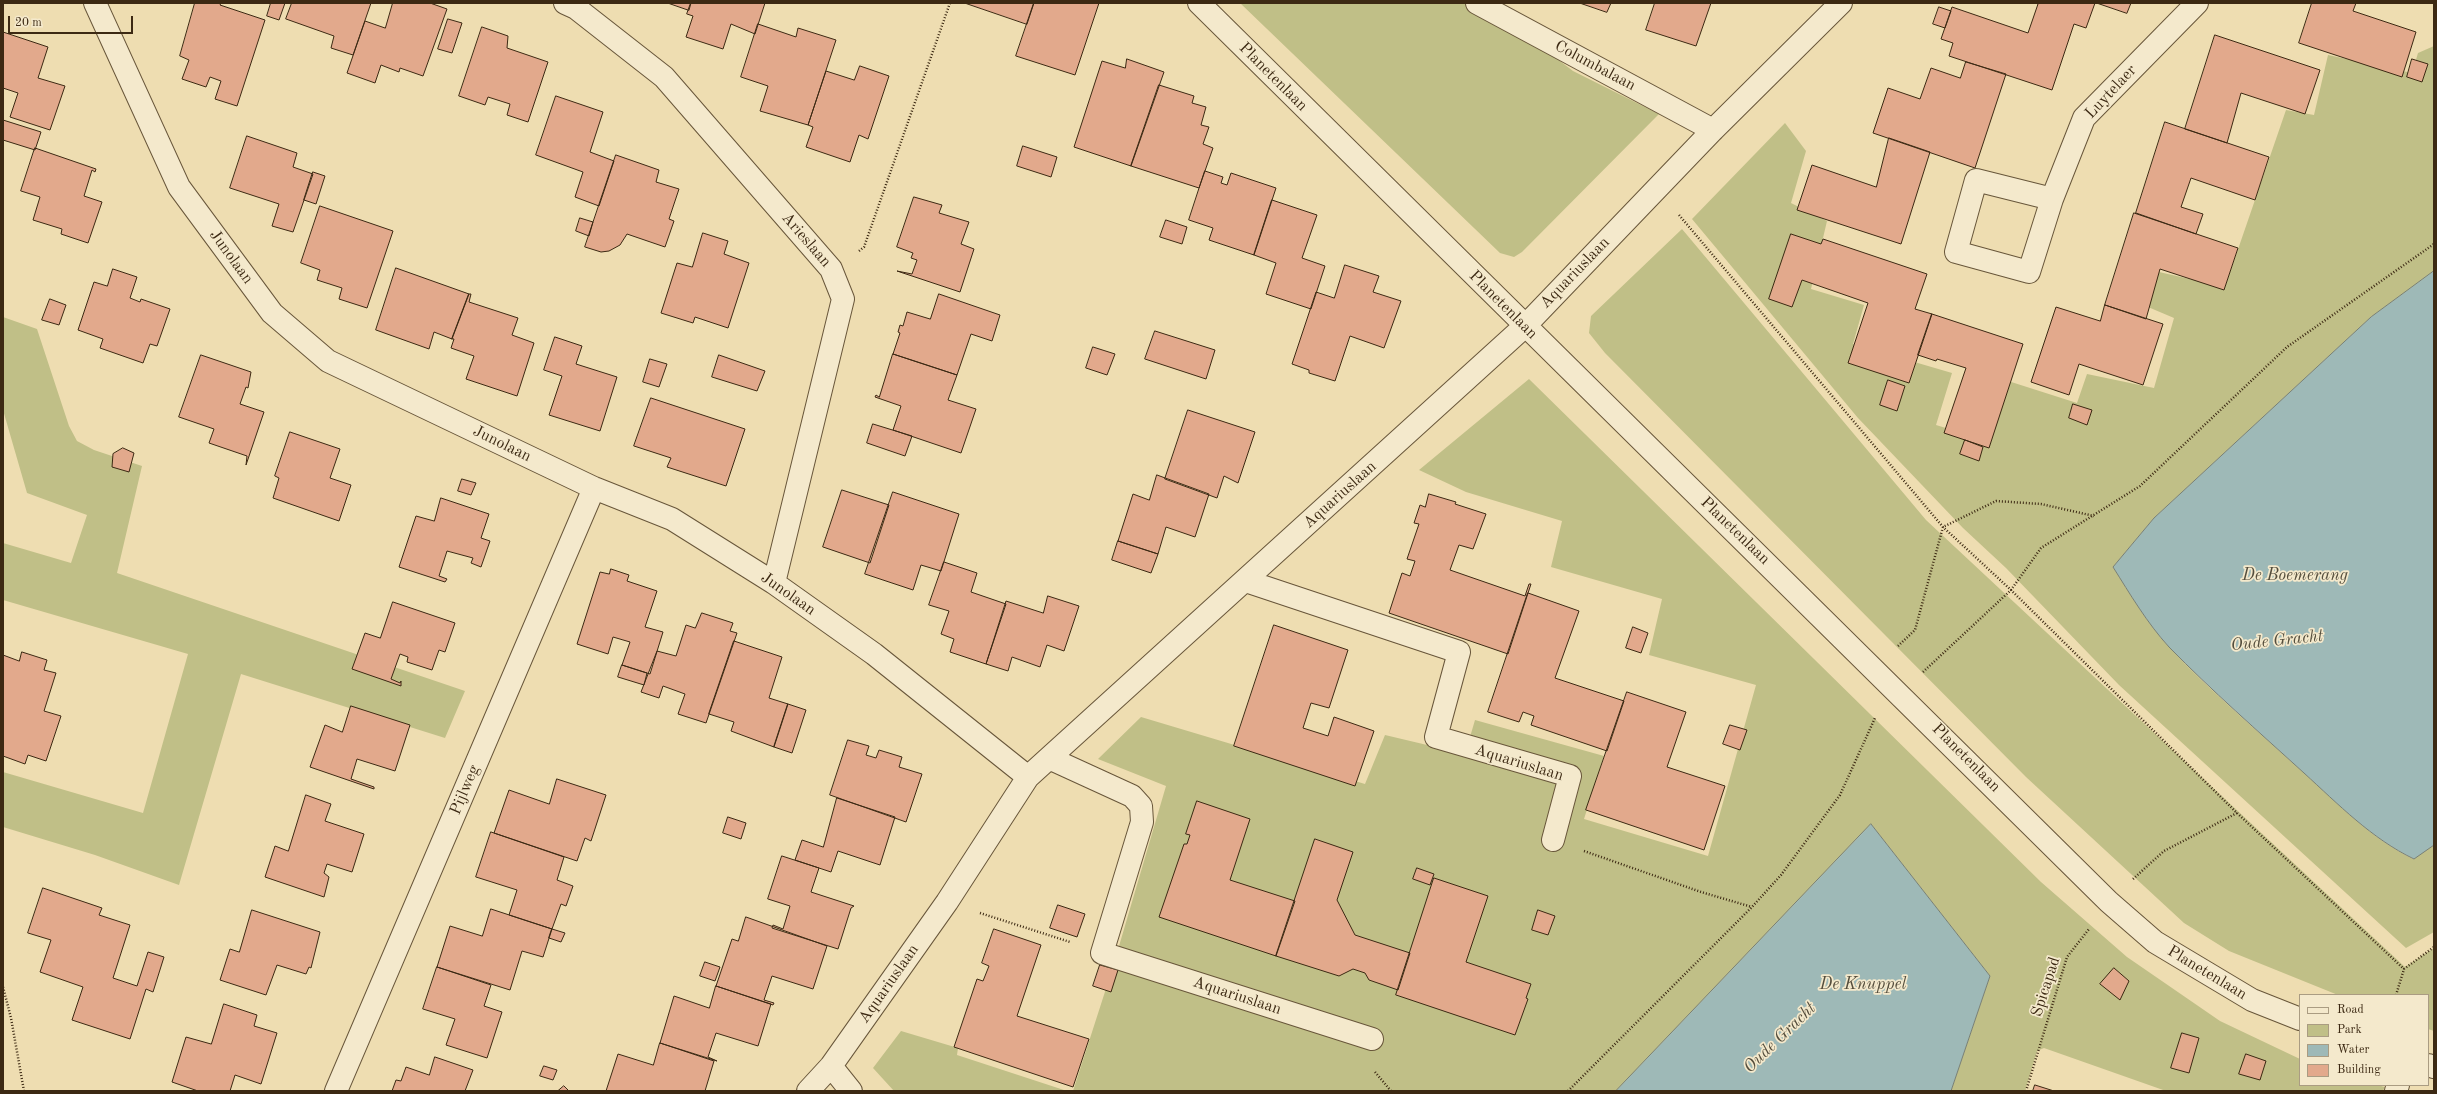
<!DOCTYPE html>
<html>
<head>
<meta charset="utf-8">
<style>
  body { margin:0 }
  #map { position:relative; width:2437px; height:1094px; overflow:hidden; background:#eeddb1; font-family:"Old Standard TT",serif }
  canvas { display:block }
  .frame { position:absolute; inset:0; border:4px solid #3c2913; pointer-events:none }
  .legend { position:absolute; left:2299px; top:994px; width:130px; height:92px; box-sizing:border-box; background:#f4e9cc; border:1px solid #aa9c82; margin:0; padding:5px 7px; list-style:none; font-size:12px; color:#3c2913 }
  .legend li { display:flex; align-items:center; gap:8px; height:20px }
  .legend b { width:20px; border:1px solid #aa9c82 }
  .scale { position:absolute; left:8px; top:16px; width:125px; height:18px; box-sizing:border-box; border:2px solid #3c2913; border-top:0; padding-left:5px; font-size:12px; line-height:14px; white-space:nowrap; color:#3c2913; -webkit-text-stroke:3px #f4e9cc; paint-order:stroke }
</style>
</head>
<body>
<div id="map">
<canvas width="2437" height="1094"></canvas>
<div class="frame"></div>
<ul class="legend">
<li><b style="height:5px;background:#f4e9cc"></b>Road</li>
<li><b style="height:11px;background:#c0bf87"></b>Park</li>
<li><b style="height:11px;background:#9eb9b7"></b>Water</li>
<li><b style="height:11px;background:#e2a98c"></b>Building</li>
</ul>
<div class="scale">20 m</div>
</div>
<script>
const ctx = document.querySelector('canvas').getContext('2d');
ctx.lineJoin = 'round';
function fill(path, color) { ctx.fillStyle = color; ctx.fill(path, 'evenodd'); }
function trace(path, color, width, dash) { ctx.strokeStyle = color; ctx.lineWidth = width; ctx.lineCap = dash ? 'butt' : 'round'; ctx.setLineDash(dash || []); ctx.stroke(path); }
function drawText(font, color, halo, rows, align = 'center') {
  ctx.font = font + ' "Old Standard TT",serif'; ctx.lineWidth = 3.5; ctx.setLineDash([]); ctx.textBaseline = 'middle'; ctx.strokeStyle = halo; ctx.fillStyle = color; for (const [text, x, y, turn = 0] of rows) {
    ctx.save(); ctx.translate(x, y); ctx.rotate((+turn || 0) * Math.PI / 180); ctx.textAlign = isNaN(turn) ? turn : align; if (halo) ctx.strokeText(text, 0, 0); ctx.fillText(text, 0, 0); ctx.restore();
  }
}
fill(new Path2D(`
  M 1240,3 L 1484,3 L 1573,71 L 1659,114 L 1522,252 L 1514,257 L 1500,253 Z
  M 2434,46 L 2434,271 L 2371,317 L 2154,518 L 2113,567 C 2130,594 2147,623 2169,647 C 2211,692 2259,732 2304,773 C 2338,804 2372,839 2413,859 L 2434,845 L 2434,932 L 2406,948 L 2119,685 L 2006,568 L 1963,528 L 1858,418 L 1692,219 L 1785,123 L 1806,151 L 1791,203 L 1827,221 L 1811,289 L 1864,305 L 1853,344 L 1952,373 L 1936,425 L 1985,440 L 2005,380 L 2077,403 L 2087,374 L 2154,388 L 2174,318 L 2148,307 L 2159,272 L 2225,287 L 2286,110 L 2314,115 L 2328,55 L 2412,73 L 2418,53 Z
  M 1682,229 L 1926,520 L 2405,967 L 2434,948 L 2434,1031 L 2428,1029 L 2428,995 L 2338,995 L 2229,951 L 2184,923 L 2026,777 L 1605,353 L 1589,333 L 1591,316 Z
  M 3,317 L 37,329 L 69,426 L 77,441 L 94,450 L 142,466 L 117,573 L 465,691 L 445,738 L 241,674 L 179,885 L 95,855 L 3,827 L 3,772 L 143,813 L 188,654 L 3,600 L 3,543 L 71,563 L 87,515 L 27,493 L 3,410 Z
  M 1529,379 L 2041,882 L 2127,957 L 2220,1021 L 2300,1059 L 2300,1085 L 2377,1085 L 2385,1087 L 2383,1091 L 2166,1091 L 2044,1048 L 2037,1051 L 2025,1091 L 1951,1091 L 1990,976 L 1871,824 L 1616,1091 L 1073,1091 L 1112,970 L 1166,786 L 1098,759 L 1141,717 L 1365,784 L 1385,735 L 1465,754 L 1475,720 L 1604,756 L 1584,819 L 1708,856 L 1756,685 L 1649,655 L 1662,599 L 1551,567 L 1562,521 L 1466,492 L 1419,470 Z
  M 901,1031 L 958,1048 L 957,1055 L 1067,1091 L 894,1091 L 873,1068 Z`), '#c0bf87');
const water = new Path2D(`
  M 2434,271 L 2434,845 L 2414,859 C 2372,839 2338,804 2304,773 C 2259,732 2212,691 2169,647 C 2147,623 2130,594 2113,567 L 2154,518 L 2371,317 Z
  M 1871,824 L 1990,976 L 1951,1091 L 1616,1091 Z`);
fill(water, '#9eb9b7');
trace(water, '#777f75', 1);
const building = new Path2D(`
  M 195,3 L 221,3 L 220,5 L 265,20 L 237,106 L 215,99 L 221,81 L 210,77 L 206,87 L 182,79 L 189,60 L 180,56 Z
  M 271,3 L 285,3 L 279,20 L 267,16 Z
  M 292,3 L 371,3 L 353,55 L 331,48 L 334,36 L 286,19 Z
  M 393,3 L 430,3 L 447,9 L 423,76 L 400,68 L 399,72 L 381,65 L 375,83 L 347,73 L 365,21 L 385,28 Z
  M 668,3 L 691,3 L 689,10 Z
  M 691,3 L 765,3 L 755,34 L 731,24 L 723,49 L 686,37 L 693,16 L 687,14 Z
  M 965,3 L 1034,3 L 1027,24 Z
  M 1034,3 L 1099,3 L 1075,75 L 1016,56 Z
  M 1580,3 L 1611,3 L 1607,12 Z
  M 1655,3 L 1711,3 L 1696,46 L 1646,30 Z
  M 2095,3 L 2086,28 L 2074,24 L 2052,90 L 1949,56 L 1953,43 L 1941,39 L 1952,7 L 2028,33 L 2038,4 L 2035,3 Z
  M 2097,3 L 2131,3 L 2127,13 Z
  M 2312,3 L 2356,3 L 2353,11 L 2416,32 L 2402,77 L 2299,43 Z
  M 1939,7 L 1951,11 L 1945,28 L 1933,24 Z
  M 448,19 L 462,23 L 452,53 L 438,49 Z
  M 758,24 L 796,37 L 798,28 L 836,40 L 808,125 L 760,111 L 768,86 L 741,77 Z
  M 482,27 L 508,36 L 507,48 L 548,62 L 528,122 L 507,115 L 510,104 L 488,97 L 485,105 L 459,96 Z
  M 3,32 L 48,47 L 38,78 L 65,86 L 50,130 L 10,117 L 18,93 L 3,88 Z
  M 2215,35 L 2320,70 L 2305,114 L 2241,93 L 2227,143 L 2185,129 Z
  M 1127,59 L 1164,72 L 1131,166 L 1074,147 L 1102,61 L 1125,68 Z
  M 2412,59 L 2428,64 L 2422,82 L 2407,77 Z
  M 1966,62 L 2006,74 L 1975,168 L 1873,133 L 1888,88 L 1920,99 L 1931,68 L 1960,78 Z
  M 860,66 L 889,76 L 868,139 L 859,135 L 850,162 L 806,147 L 813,127 L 808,125 L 826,71 L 854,80 Z
  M 1159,85 L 1194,96 L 1192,103 L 1206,107 L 1201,125 L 1209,127 L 1203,144 L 1213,148 L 1199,188 L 1131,166 Z
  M 556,96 L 603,112 L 590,152 L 614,161 L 599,206 L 575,197 L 583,172 L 536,155 Z
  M 3,120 L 41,132 L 35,150 L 3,140 Z
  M 2165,122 L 2269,157 L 2255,200 L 2191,178 L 2181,207 L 2203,214 L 2196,234 L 2136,213 Z
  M 247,136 L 297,153 L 293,167 L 313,174 L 293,232 L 272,226 L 279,204 L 230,188 Z
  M 1889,138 L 1930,152 L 1901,244 L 1797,210 L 1812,165 L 1876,187 Z
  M 1023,146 L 1057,157 L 1051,177 L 1017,166 Z
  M 35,148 L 96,169 L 95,172 L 92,170 L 84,196 L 102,202 L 88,243 L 61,234 L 62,229 L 33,220 L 40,197 L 21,191 Z
  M 616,155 L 659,170 L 656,182 L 679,189 L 669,219 L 674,221 L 665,247 L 627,234 L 620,245 L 609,251 L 601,252 L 585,247 Z
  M 1205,171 L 1223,177 L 1221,183 L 1227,185 L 1231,173 L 1276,188 L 1254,255 L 1209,240 L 1213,228 L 1189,220 Z
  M 313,172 L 325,176 L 316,204 L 304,200 Z
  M 914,197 L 942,205 L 939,213 L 969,222 L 961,244 L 974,249 L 960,292 L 897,271 L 912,274 L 917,260 L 911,258 L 913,253 L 897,247 Z
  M 1272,200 L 1317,215 L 1302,258 L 1325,266 L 1311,309 L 1266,294 L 1276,263 L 1254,255 Z
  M 320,206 L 393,231 L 367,308 L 339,299 L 342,288 L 317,280 L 320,270 L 301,263 Z
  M 2134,213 L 2238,248 L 2224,290 L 2160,269 L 2146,319 L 2105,305 Z
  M 580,218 L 593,222 L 589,236 L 576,231 Z
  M 1166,220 L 1187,227 L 1182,244 L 1160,237 Z
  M 703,233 L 728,241 L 724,254 L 749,263 L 728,328 L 695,317 L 693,323 L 661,313 L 677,263 L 692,267 Z
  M 1791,234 L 1821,244 L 1823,239 L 1927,274 L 1915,309 L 1932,314 L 1909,383 L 1848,363 L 1868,303 L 1802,280 L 1792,307 L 1769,299 Z
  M 1345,265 L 1379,276 L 1373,292 L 1401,301 L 1384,348 L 1350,336 L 1335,381 L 1309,373 L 1309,370 L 1292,364 L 1316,292 L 1334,298 Z
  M 396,268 L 469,294 L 452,339 L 434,332 L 429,349 L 376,330 Z
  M 113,269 L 137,277 L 130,298 L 140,302 L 141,299 L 170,309 L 157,346 L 150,344 L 143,363 L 100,348 L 103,339 L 78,330 L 94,282 L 107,286 Z
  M 469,294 L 471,294 L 469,302 L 518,318 L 512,335 L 534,343 L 517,396 L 466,379 L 474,356 L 451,348 L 454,339 L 452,339 Z
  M 939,294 L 1000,315 L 992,341 L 971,334 L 957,375 L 893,354 L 900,333 L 898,332 L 900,325 L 903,326 L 907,312 L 930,319 Z
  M 50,299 L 66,305 L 59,325 L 42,320 Z
  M 2105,305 L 2163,324 L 2143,385 L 2079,364 L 2069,395 L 2031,382 L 2056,307 L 2100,321 Z
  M 1932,314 L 2023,344 L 1989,448 L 1944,433 L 1966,368 L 1937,359 L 1936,361 L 1918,355 Z
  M 1155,331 L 1215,350 L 1206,379 L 1145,359 Z
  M 555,337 L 582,346 L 576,364 L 617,377 L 600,431 L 549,415 L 562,376 L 544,370 Z
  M 1093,347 L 1115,354 L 1107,375 L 1086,368 Z
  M 893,354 L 957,375 L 948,400 L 976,409 L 961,453 L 893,430 L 901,406 L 875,397 L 876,395 L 879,397 Z
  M 201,355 L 251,372 L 248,388 L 246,387 L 240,404 L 264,412 L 246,465 L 247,456 L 209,443 L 214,429 L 179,417 Z
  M 719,355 L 765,371 L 757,391 L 712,377 Z
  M 650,359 L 667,364 L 659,387 L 643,382 Z
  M 1888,380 L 1905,386 L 1897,411 L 1880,405 Z
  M 651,398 L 745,429 L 726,486 L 667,467 L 671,458 L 634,446 Z
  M 2073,404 L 2092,410 L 2087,425 L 2069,418 Z
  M 1188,410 L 1255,432 L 1238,483 L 1224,476 L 1217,498 L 1165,479 Z
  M 873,424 L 912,436 L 905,456 L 867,443 Z
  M 290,432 L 340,449 L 330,478 L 351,485 L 339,521 L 273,498 L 279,478 L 275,476 Z
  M 1965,440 L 1983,447 L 1979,461 L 1960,454 Z
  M 123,448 L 134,453 L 129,472 L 112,467 L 113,454 Z
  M 1157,475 L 1209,494 L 1195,537 L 1166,527 L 1158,554 L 1118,541 L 1133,494 L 1149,500 Z
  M 462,479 L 476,483 L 471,495 L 458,491 Z
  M 842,490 L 889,505 L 870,563 L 823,547 Z
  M 893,492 L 959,514 L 941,571 L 921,565 L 913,590 L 865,574 Z
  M 1429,494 L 1456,502 L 1455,504 L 1486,514 L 1473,549 L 1459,545 L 1450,570 L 1525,596 L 1529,584 L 1531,584 L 1508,654 L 1389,613 L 1402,573 L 1410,576 L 1415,561 L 1407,559 L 1419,524 L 1414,523 L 1420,505 L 1425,507 Z
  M 441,498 L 489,514 L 481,538 L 490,541 L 481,567 L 471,563 L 473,558 L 447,551 L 439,576 L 447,579 L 445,582 L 399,567 L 416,516 L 434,521 Z
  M 1118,541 L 1158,554 L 1151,573 L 1112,560 Z
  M 944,562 L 977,573 L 971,592 L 1006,604 L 986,664 L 950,652 L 954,639 L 941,634 L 949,611 L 929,605 Z
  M 611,569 L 629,575 L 627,581 L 657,591 L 645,627 L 663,632 L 650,674 L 622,665 L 630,642 L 613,637 L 608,654 L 577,644 L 600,572 L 609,574 Z
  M 1528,593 L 1579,611 L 1555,678 L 1624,701 L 1607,751 L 1531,725 L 1534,716 L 1523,712 L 1519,722 L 1488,712 Z
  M 1048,596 L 1079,606 L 1064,651 L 1047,645 L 1040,667 L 1012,657 L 1008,671 L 986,664 L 1006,601 L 1043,613 Z
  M 393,602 L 455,623 L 445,652 L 439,650 L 432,670 L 407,662 L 408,657 L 400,654 L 391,679 L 400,683 L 401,681 L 401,686 L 352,669 L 365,633 L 380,638 Z
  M 702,613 L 733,623 L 730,631 L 737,633 L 706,723 L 678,714 L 685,694 L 663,686 L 659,698 L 641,692 L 657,651 L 676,656 L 686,625 L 695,628 Z
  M 1274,625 L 1348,650 L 1329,708 L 1311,703 L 1303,728 L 1328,736 L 1334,717 L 1374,731 L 1355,786 L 1234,746 Z
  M 1633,627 L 1648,633 L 1641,653 L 1626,648 Z
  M 734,641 L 782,657 L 769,698 L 788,704 L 774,747 L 731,731 L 734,722 L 709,714 Z
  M 22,652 L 47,660 L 44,670 L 56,673 L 44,711 L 61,716 L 46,761 L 28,755 L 25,764 L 3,756 L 3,655 L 19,661 Z
  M 622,665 L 647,673 L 644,685 L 618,677 Z
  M 1627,692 L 1686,712 L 1667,767 L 1725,786 L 1704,850 L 1586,810 Z
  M 788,704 L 806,710 L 792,753 L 774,747 Z
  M 351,706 L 410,725 L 395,771 L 357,759 L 351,779 L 374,787 L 374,789 L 310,767 L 325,725 L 342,732 Z
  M 1730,725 L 1747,730 L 1740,750 L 1723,744 Z
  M 848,740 L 869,746 L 866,755 L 876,758 L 879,750 L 902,757 L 899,767 L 922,774 L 906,822 L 830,795 Z
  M 557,779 L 606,795 L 591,841 L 585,838 L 577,861 L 494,833 L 509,790 L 549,804 Z
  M 306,795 L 331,804 L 325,821 L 364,834 L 352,872 L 327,864 L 324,873 L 329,877 L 324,897 L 265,877 L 275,846 L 288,851 Z
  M 837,798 L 895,817 L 880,865 L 838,851 L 831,872 L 795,860 L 802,840 L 823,847 Z
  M 1197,801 L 1250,819 L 1230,880 L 1295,901 L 1276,956 L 1159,917 L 1184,844 L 1187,844 L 1190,835 L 1186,834 Z
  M 728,817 L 746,823 L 741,839 L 723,833 Z
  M 491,832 L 564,857 L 557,880 L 573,886 L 566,906 L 561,904 L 552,929 L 509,915 L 517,890 L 476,877 Z
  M 1315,839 L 1353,852 L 1337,900 L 1355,935 L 1410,953 L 1398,990 L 1369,980 L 1365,973 L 1353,969 L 1339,976 L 1276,956 Z
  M 782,856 L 819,868 L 811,892 L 854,906 L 851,908 L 838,949 L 772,928 L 773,925 L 783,929 L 790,906 L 768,899 Z
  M 1417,868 L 1434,874 L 1430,885 L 1413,879 Z
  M 1434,878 L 1488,896 L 1466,962 L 1531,984 L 1526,998 L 1528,999 L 1515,1035 L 1396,995 Z
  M 43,888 L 102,908 L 99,915 L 130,925 L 113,978 L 137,986 L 148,952 L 164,957 L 153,992 L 146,989 L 130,1039 L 72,1020 L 83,987 L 40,972 L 51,940 L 28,933 Z
  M 1058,905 L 1085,914 L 1077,937 L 1050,928 Z
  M 491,909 L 552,929 L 543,957 L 522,951 L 510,990 L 437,967 L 450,926 L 482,936 Z
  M 252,910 L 320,932 L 311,968 L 309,967 L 306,974 L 277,965 L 266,995 L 220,980 L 230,949 L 239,952 Z
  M 1538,910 L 1555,916 L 1548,935 L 1532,930 Z
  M 746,917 L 827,946 L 813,989 L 772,976 L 764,1000 L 774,1003 L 773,1005 L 716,986 L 732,939 L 738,941 Z
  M 552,929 L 565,933 L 561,942 L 549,938 Z
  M 994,929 L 1041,945 L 1017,1016 L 1089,1039 L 1073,1087 L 954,1047 L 977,979 L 983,981 L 989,966 L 982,963 Z
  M 705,962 L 720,967 L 715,981 L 700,976 Z
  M 1100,965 L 1118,970 L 1111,992 L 1093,986 Z
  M 437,967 L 491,985 L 484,1006 L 502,1012 L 487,1058 L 446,1045 L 455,1019 L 423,1009 Z
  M 2114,968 L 2129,981 L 2120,1000 L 2100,984 Z
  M 716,986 L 771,1004 L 758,1046 L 716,1033 L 708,1057 L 717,1061 L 660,1043 L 674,996 L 709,1008 Z
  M 224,1004 L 257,1015 L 254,1026 L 277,1033 L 261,1084 L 235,1075 L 230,1091 L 198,1091 L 172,1082 L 186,1037 L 211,1044 Z
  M 2182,1033 L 2199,1038 L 2189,1073 L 2171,1068 Z
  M 660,1043 L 714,1061 L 705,1091 L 606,1091 L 618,1054 L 653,1065 Z
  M 2246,1054 L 2266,1061 L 2260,1080 L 2239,1074 Z
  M 435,1057 L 473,1070 L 465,1091 L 392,1091 L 396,1080 L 401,1081 L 406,1067 L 429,1075 Z
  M 544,1066 L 557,1070 L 553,1080 L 540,1076 Z
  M 2035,1085 L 2054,1091 L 2033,1091 Z
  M 564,1086 L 569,1091 L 558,1091 Z`);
fill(building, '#e2a98c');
trace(building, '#3c2913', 1);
const minor = new Path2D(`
  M 95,3 L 179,187 L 272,313 L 328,361 L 594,488 L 672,519 L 774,583 L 874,654 L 1028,777
  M 565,3 L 576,8 L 664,77 L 831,269 L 843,299 L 774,583
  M 1199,3 L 2109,902 L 2155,942 L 2252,1000 L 2300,1019
  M 1477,3 L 1713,130
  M 2052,199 L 1976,180 L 1956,252 L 2029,272 L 2052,199 L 2084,118 L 2197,3
  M 1246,581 L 1459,652 L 1436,737 L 1570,776 L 1553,840
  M 1049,758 L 1132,796 L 1141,806 L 1142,822 L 1102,953 L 1372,1039
  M 2428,1065 L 2434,1067
  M 831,1066 L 851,1091
  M 336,1091 L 594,488
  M 808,1091 L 831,1066 L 947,902 L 1028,777 L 1525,326 L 1713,130 L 1841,3
  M 2396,1091 L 2398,1085`);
trace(minor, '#68563a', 24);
trace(new Path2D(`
  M 1679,215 L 1943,527 L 2011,590 L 2237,813 L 2404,969
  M 859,251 L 864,247 L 950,3
  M 1898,646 L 1915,630 L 1943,527 L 1996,501 L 2041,504 L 2094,516
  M 1923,672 L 2011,590 L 2041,548 L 2140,486 L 2287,347 L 2434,244
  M 1584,851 L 1701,892 L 1752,907
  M 2133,879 L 2164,851 L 2237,813
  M 980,913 L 1070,942
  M 3,987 L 11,1018 L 24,1091
  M 2396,995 L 2404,969 L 2434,947
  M 1375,1072 L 1391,1091
  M 1568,1091 L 1752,907 L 1781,875 L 1840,795 L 1875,718
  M 2026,1091 L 2067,957 L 2089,929`), '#3c2913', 2.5, [1, 2]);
trace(minor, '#f4e9cc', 22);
drawText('16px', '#3c2913', '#f4e9cc', [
  ["Columbalaan",1595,66,28],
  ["Planetenlaan",1273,77,45],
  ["Luytelaer",2111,92,-47],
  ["Arieslaan",806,240,49],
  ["Junolaan",231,257,54],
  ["Aquariuslaan",1575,273,-46],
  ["Planetenlaan",1503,305,45],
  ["Junolaan",502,444,26],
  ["Aquariuslaan",1340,495,-42],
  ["Planetenlaan",1735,531,44],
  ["Junolaan",788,594,35],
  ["Planetenlaan",1966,758,45],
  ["Aquariuslaan",1519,763,17],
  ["Pijlweg",465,790,-67],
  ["Planetenlaan",2207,973,31],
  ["Aquariuslaan",889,984,-55],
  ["Spicapad",2046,987,-72],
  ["Aquariuslaan",1237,996,18]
]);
drawText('italic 17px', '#544d3c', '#f4e9cc', [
  ["De Boemerang",2295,576],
  ["Oude Gracht",2277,641,-6],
  ["De Knuppel",1863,985],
  ["Oude Gracht",1780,1038,-44]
]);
</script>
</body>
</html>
